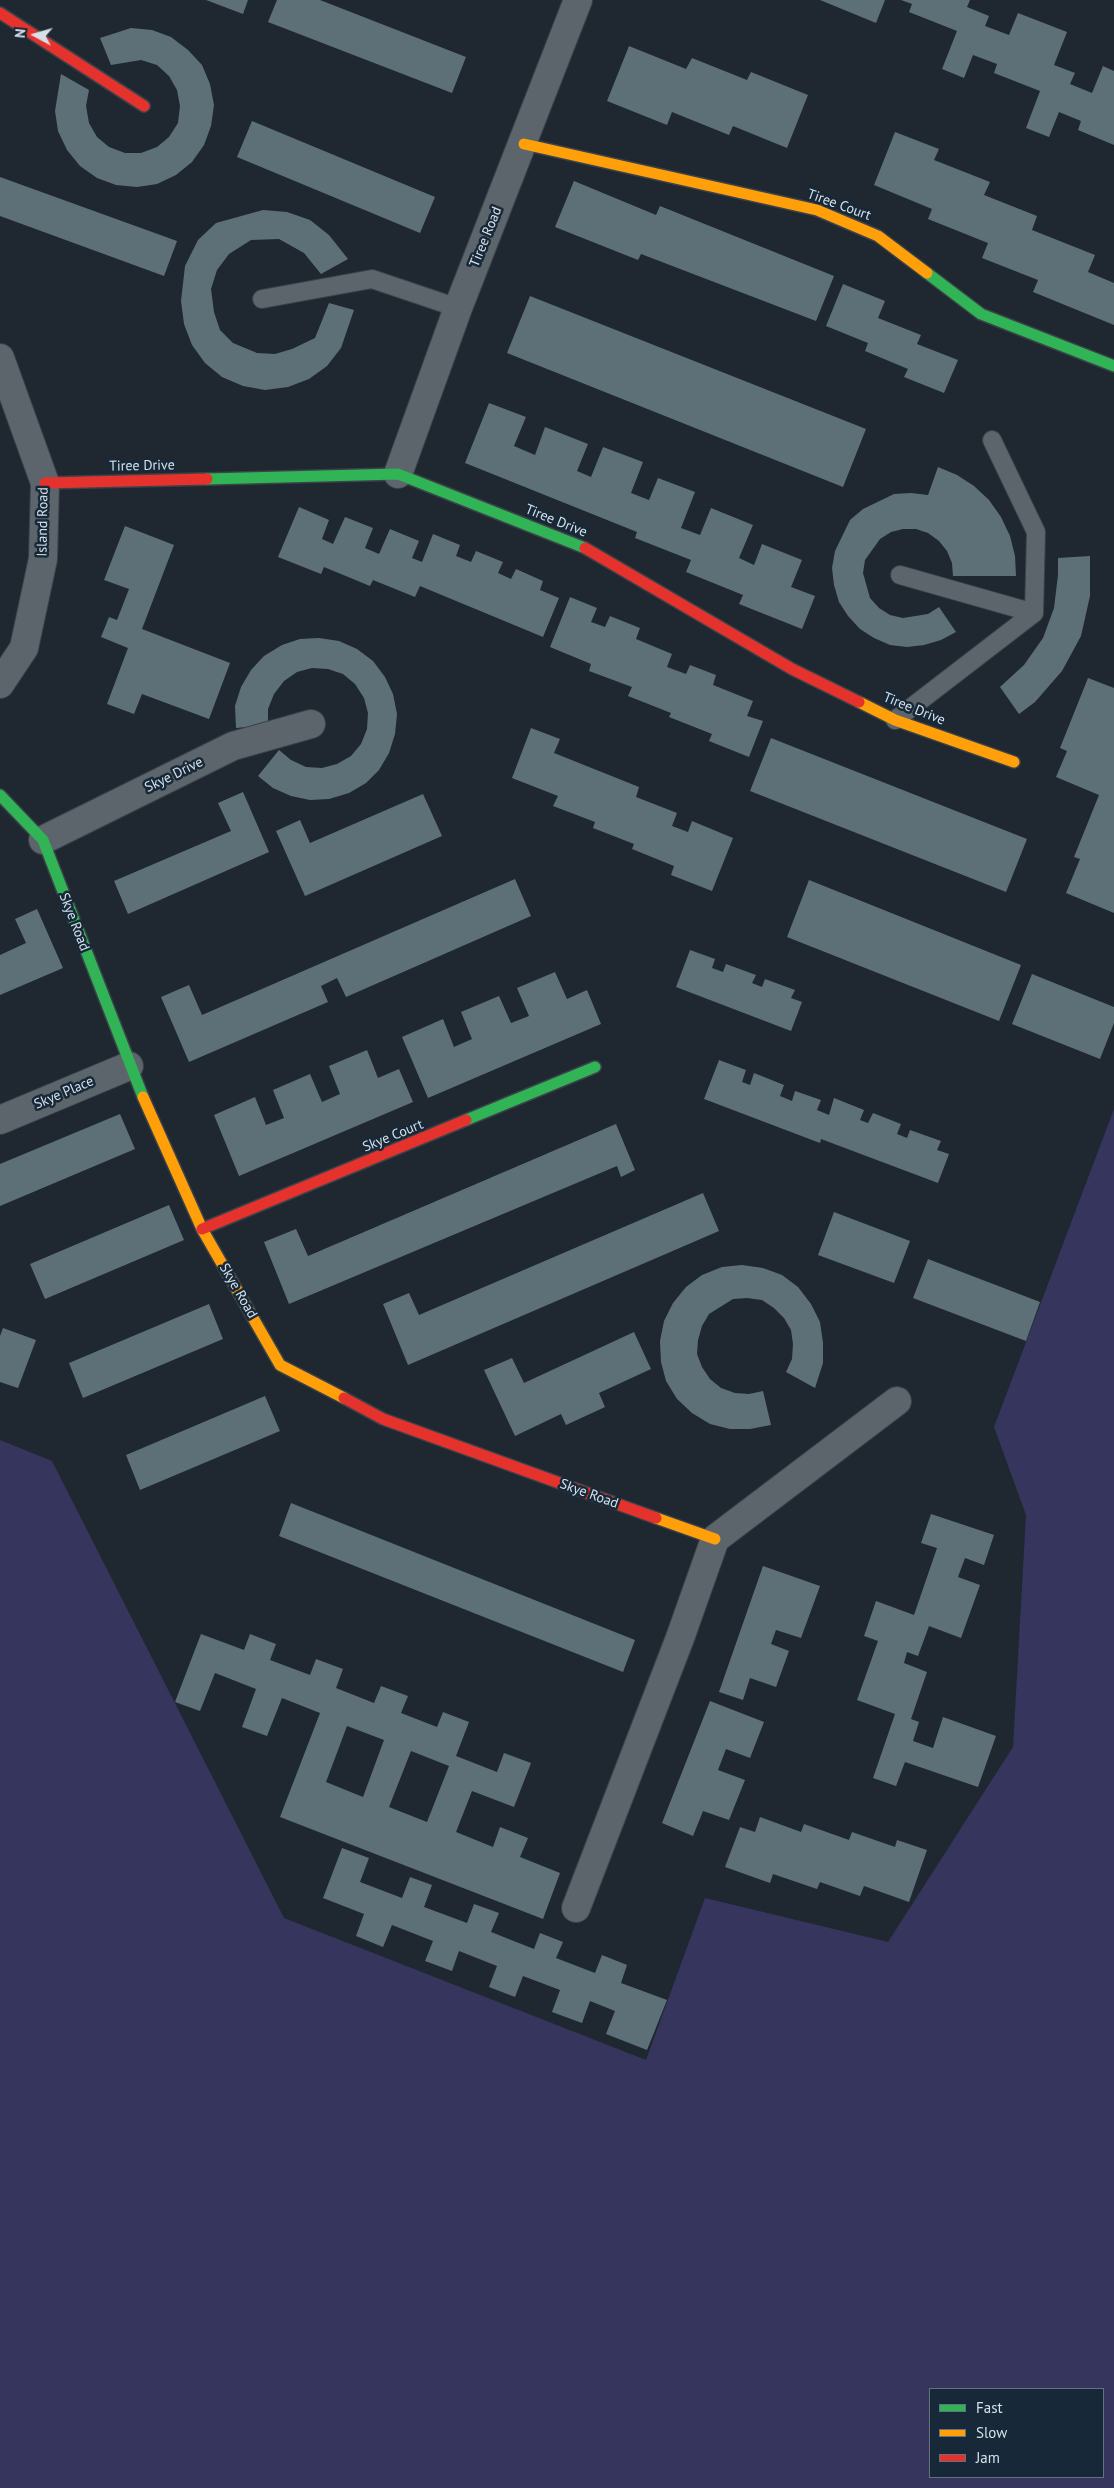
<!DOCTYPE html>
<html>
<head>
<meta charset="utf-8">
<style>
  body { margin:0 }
  #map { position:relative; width:1114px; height:2488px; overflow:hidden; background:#1f2830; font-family:"PT Sans",sans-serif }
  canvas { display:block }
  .legend { position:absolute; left:929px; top:2388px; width:175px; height:90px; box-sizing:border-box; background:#172938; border:1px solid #63727f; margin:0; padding:6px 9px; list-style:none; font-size:15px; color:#d5e0ea }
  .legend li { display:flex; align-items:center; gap:10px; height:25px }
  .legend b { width:25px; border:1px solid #63727f }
  .north { position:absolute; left:10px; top:10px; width:50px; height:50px; -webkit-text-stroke:4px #172938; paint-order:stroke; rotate:276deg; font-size:14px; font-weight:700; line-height:20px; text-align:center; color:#d5e0ea }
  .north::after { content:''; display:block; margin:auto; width:18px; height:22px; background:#d5e0ea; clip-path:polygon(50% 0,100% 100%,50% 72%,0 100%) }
</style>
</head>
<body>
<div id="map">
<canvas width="1114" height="2488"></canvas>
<ul class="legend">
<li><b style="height:6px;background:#30b455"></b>Fast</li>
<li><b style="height:6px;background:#ff9f0a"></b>Slow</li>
<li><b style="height:6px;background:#e5322d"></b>Jam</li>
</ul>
<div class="north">N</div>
</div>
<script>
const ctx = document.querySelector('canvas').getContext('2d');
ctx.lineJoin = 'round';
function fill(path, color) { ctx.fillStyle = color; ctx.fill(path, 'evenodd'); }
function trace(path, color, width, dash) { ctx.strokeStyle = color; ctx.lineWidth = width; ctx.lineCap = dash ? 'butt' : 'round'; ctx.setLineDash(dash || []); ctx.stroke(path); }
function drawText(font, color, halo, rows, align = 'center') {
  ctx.font = font + ' "PT Sans",sans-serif'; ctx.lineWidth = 5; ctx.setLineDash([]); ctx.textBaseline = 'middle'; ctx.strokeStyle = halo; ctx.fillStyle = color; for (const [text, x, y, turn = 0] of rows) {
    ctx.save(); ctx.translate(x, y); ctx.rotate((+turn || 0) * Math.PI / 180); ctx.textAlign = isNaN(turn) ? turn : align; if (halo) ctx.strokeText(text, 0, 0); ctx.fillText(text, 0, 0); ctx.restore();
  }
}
fill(new Path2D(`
  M 1114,1109 L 1114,2488 L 0,2488 L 0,1440 L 52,1461 L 284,1918 L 646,2060 L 705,1898 L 888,1942 L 1013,1747 L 1026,1515 L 994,1427 ZM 930,2389 L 1103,2389 L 1103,2477 L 930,2477 Z`), '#36355d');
fill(new Path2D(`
  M 206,0 L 248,0 L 243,14 Z
  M 277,0 L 320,0 L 466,57 L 452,93 L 268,22 Z
  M 820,0 L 885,0 L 876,23 Z
  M 901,0 L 970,0 L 967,7 L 989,16 L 985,26 L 1009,35 L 1018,13 L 1067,32 L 1054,65 L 1075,73 L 1070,84 L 1092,93 L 1103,66 L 1114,71 L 1114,145 L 1078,130 L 1081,121 L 1059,112 L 1049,137 L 1026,128 L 1040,91 L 994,73 L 997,64 L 973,55 L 964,78 L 942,69 L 957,31 L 909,12 L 912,4 Z
  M 131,28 L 152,30 L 171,37 L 188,50 L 202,65 L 210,84 L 214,105 L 211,126 L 204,145 L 192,162 L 176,175 L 157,184 L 137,187 L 116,185 L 97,178 L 80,166 L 67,150 L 58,131 L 55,111 L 61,74 L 89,90 L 86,106 L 89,123 L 97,137 L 109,147 L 125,153 L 141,153 L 157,147 L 169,137 L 178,123 L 180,106 L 177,90 L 169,76 L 157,65 L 141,60 L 111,65 L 100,38 Z
  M 629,46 L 686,69 L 692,58 L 747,80 L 751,72 L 808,95 L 787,148 L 733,126 L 729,135 L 672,112 L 667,125 L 607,101 Z
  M 252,121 L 435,197 L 420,233 L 237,157 Z
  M 895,132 L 939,149 L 934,160 L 990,182 L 984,195 L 1037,216 L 1032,230 L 1095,255 L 1088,272 L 1114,283 L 1114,325 L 1033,292 L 1038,280 L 982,258 L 988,243 L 928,219 L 932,209 L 874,185 Z
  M 0,177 L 177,241 L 164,276 L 0,216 Z
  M 574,181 L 656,215 L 660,206 L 834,276 L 816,321 L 641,254 L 638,260 L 555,227 Z
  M 263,210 L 287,212 L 310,220 L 329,235 L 348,259 L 321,274 L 304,253 L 279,239 L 251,240 L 229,254 L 217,270 L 211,289 L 214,312 L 220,330 L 233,343 L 257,353 L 275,354 L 292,349 L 315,338 L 329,303 L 354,310 L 341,348 L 327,366 L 309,379 L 288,387 L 265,390 L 243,386 L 222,377 L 205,363 L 192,345 L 184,324 L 181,301 L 185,266 L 198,240 L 216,223 Z
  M 843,284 L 885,301 L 878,318 L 921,335 L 917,344 L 958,360 L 944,393 L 904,377 L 908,369 L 865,351 L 868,343 L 826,326 Z
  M 530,296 L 866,429 L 843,487 L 507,353 Z
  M 489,403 L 526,417 L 514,446 L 535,455 L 545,427 L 588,444 L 577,471 L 591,477 L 603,447 L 643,462 L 631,493 L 649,500 L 658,478 L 695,492 L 681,528 L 700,535 L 711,508 L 753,525 L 739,558 L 754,565 L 762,544 L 802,560 L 791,587 L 815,596 L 802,629 L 739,604 L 743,595 L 686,572 L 691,560 L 635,538 L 637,532 L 465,463 Z
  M 938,467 L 957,475 L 974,486 L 989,500 L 1001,517 L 1010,536 L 1015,556 L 1016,576 L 953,576 L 952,563 L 947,551 L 939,541 L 928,533 L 916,529 L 903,529 L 891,532 L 880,539 L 865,560 L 863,573 L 870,598 L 879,608 L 890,615 L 903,618 L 928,614 L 939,607 L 956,632 L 941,640 L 924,645 L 907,647 L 890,645 L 874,638 L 860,629 L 848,616 L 839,602 L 834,585 L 832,568 L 835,551 L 850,520 L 863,509 L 894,494 L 911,493 L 928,495 Z
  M 299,507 L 329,520 L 322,539 L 333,544 L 345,517 L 373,528 L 365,548 L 379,554 L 390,529 L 419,541 L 412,558 L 422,562 L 433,534 L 460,545 L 456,556 L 471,562 L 476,551 L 503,562 L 498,573 L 511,579 L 516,569 L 543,581 L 540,590 L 559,598 L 543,637 L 420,586 L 415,597 L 373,580 L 370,586 L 324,567 L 321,574 L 278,557 Z
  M 125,526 L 174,545 L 142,629 L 230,663 L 209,719 L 142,694 L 134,714 L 107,704 L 128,648 L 101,637 L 109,617 L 117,620 L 129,589 L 104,580 Z
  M 1090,556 L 1090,596 L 1081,636 L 1062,671 L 1035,702 L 1019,714 L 1000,687 L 1024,665 L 1043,638 L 1054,608 L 1058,575 L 1058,558 Z
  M 570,597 L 597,608 L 591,622 L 605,627 L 610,616 L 640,628 L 636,639 L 672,654 L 667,667 L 686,674 L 690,665 L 716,675 L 713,685 L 753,701 L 747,716 L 763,721 L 749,757 L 709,741 L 712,734 L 669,717 L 671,713 L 628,696 L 632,687 L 589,671 L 591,664 L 550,647 Z
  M 319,638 L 339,641 L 357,649 L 373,661 L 385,677 L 393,694 L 397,714 L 395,734 L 389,753 L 379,770 L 366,783 L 349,793 L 329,799 L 310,800 L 291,796 L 273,788 L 258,776 L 279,750 L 291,760 L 306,767 L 322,768 L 337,764 L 351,756 L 361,744 L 367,729 L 368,713 L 364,698 L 355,684 L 343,674 L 328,669 L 312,668 L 297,672 L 284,681 L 274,694 L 268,709 L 268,725 L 236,728 L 235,706 L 241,687 L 251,670 L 264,656 L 282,645 L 300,639 Z
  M 1088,678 L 1114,688 L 1114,913 L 1066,893 L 1080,859 L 1074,857 L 1099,795 L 1056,777 L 1067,751 L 1060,748 Z
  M 531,728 L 560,739 L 554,753 L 639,787 L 636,797 L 677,813 L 672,826 L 688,832 L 692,821 L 733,838 L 712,891 L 671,875 L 674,866 L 632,849 L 634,844 L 593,828 L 595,822 L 553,806 L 558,796 L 512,778 Z
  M 771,738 L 1027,839 L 1006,892 L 750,791 Z
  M 243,792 L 269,852 L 128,914 L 114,881 L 231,831 L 218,803 Z
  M 423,794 L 442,836 L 305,896 L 276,831 L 300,820 L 310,843 Z
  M 515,879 L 531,916 L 346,997 L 337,978 L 321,986 L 328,1002 L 189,1062 L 161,997 L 189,985 L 202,1015 Z
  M 809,880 L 1021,965 L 999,1021 L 787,937 Z
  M 37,909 L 63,968 L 0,995 L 0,955 L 26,943 L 15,919 Z
  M 690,950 L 715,959 L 712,968 L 723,972 L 726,964 L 756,975 L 752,983 L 762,987 L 765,979 L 795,990 L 791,998 L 802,1002 L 791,1031 L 676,987 Z
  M 555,972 L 567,999 L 587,990 L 601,1024 L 428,1098 L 402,1037 L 443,1019 L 454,1047 L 472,1039 L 461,1012 L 499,996 L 511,1023 L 529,1016 L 517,988 Z
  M 1032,974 L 1114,1007 L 1114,1023 L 1100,1059 L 1012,1024 Z
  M 367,1050 L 378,1078 L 399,1069 L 413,1102 L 239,1176 L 214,1115 L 255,1097 L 266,1125 L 284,1118 L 273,1090 L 310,1074 L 322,1102 L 340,1094 L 329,1066 Z
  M 719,1060 L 746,1070 L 742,1082 L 750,1085 L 754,1073 L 784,1085 L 780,1096 L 792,1101 L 795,1091 L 821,1100 L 817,1110 L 829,1115 L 834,1098 L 864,1110 L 860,1120 L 868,1123 L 873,1113 L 901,1124 L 897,1134 L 907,1138 L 910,1130 L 941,1141 L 937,1150 L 949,1154 L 938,1183 L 821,1139 L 820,1143 L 704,1099 Z
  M 120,1114 L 135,1149 L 0,1206 L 0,1164 Z
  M 616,1124 L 635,1170 L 621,1177 L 617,1166 L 289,1304 L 264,1242 L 296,1229 L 308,1256 Z
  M 703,1193 L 719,1231 L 408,1365 L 383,1304 L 409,1293 L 419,1315 Z
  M 169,1205 L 184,1240 L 45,1299 L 30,1264 Z
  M 834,1212 L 910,1241 L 894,1283 L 818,1255 Z
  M 928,1259 L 1040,1302 L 1026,1341 L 913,1298 Z
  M 742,1265 L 763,1268 L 782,1275 L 798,1287 L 811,1304 L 820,1322 L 823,1343 L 823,1363 L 815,1388 L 786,1372 L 792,1359 L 793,1344 L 791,1330 L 784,1318 L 774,1308 L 762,1300 L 747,1298 L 733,1299 L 709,1314 L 702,1326 L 698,1340 L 697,1354 L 702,1367 L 710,1379 L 721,1388 L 735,1393 L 749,1394 L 763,1391 L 771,1425 L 750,1429 L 730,1429 L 710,1424 L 692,1413 L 677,1399 L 666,1381 L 661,1362 L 660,1341 L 664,1321 L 673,1303 L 686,1287 L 702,1275 L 722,1267 Z
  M 209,1304 L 223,1339 L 83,1398 L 69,1363 Z
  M 3,1328 L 36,1340 L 18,1388 L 0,1382 L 0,1336 Z
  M 634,1332 L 651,1369 L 599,1393 L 605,1407 L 566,1425 L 561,1414 L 515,1436 L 484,1370 L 512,1358 L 524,1383 Z
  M 265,1396 L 280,1431 L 140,1490 L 126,1455 Z
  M 291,1503 L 635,1640 L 623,1672 L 279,1536 Z
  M 931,1514 L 994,1535 L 984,1565 L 965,1558 L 958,1577 L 980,1585 L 961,1638 L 929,1626 L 918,1656 L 907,1652 L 904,1663 L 927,1672 L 911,1719 L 919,1722 L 913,1741 L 933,1748 L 943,1717 L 996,1736 L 978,1787 L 905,1762 L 896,1786 L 873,1778 L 895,1714 L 857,1700 L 878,1641 L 864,1636 L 876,1601 L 914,1615 L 937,1548 L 921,1543 Z
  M 763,1566 L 820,1586 L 801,1638 L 776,1630 L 771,1644 L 789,1651 L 776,1687 L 750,1678 L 743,1700 L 719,1692 Z
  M 201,1634 L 244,1650 L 250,1634 L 276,1644 L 270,1660 L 310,1675 L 316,1659 L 343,1669 L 336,1688 L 374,1703 L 381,1686 L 408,1696 L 401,1713 L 437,1727 L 443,1712 L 469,1722 L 456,1756 L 497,1772 L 504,1753 L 531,1763 L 514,1807 L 472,1791 L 456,1832 L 493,1847 L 500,1827 L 528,1838 L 520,1857 L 560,1873 L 543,1919 L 280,1817 L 320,1713 L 282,1698 L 267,1736 L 242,1727 L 256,1689 L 215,1673 L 200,1711 L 175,1702 ZM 347,1726 L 384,1740 L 363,1797 L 326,1782 ZM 411,1751 L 449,1766 L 427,1822 L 389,1807 Z
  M 710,1701 L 764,1722 L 750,1758 L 726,1749 L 718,1770 L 745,1780 L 729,1820 L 703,1811 L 693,1836 L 662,1823 Z
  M 760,1817 L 801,1832 L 804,1824 L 849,1840 L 852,1832 L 895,1847 L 897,1840 L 927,1850 L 909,1902 L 864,1886 L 860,1896 L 820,1882 L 817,1889 L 773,1874 L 770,1883 L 725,1867 L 740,1827 L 755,1832 Z
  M 342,1848 L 369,1858 L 360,1882 L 402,1898 L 410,1877 L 432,1885 L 424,1907 L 467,1923 L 474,1904 L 499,1913 L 491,1932 L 534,1949 L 540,1933 L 563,1942 L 556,1958 L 595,1973 L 602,1955 L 627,1965 L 621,1983 L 667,2000 L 647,2050 L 606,2034 L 615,2011 L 590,2001 L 582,2023 L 552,2012 L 560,1990 L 523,1976 L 515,1997 L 489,1987 L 497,1966 L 459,1951 L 452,1971 L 425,1961 L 433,1941 L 392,1925 L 383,1947 L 356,1936 L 364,1914 L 323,1898 Z`), '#5d7078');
const lane = new Path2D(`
  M 262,299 L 372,279 L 458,308
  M 900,575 L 1034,613
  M 895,720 L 1034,613 L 1036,532 L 992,440`);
const street = new Path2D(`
  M 0,358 L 45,483 L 43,559 L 24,648 L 0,684
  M 398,474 L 458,308 L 578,0
  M 43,840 L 233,746 L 311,724
  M 0,1120 L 129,1066
  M 576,1908 L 680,1638 L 715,1539 L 897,1401`);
const fast = new Path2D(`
  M 927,273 L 981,314 L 1114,366
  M 207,479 L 398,474 L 585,548
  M 0,795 L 43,840 L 143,1097
  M 466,1120 L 595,1067`);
const slow = new Path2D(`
  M 524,144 L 817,210 L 878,236 L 927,273
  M 859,702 L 895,720 L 1014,762
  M 143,1097 L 202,1229 L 280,1365 L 344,1398
  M 656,1518 L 715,1539`);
const jam = new Path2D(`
  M 0,13 L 144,106
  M 45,483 L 207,479
  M 585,548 L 792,669 L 859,702
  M 202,1229 L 466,1120
  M 344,1398 L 383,1419 L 656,1518`);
trace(lane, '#3b424a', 20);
trace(street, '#3b424a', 30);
trace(fast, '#3b424a', 14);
trace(slow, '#3b424a', 14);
trace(jam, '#3b424a', 14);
trace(lane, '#5d656c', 18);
trace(street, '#5d656c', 28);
trace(fast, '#30b455', 11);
trace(slow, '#ff9f0a', 11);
trace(jam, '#e5322d', 11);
drawText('14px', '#d5e0ea', '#172938', [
  ["Tiree Court",839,205,20],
  ["Tiree Road",486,237,-68],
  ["Tiree Drive",142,466,-1],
  ["Tiree Drive",556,521,22],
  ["Island Road",43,522,-89],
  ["Tiree Drive",914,709,22],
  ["Skye Drive",174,775,-26],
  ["Skye Road",74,922,69],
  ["Skye Place",64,1093,-23],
  ["Skye Court",393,1136,-22],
  ["Skye Road",238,1291,60],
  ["Skye Road",589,1494,20]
]);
</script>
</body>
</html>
